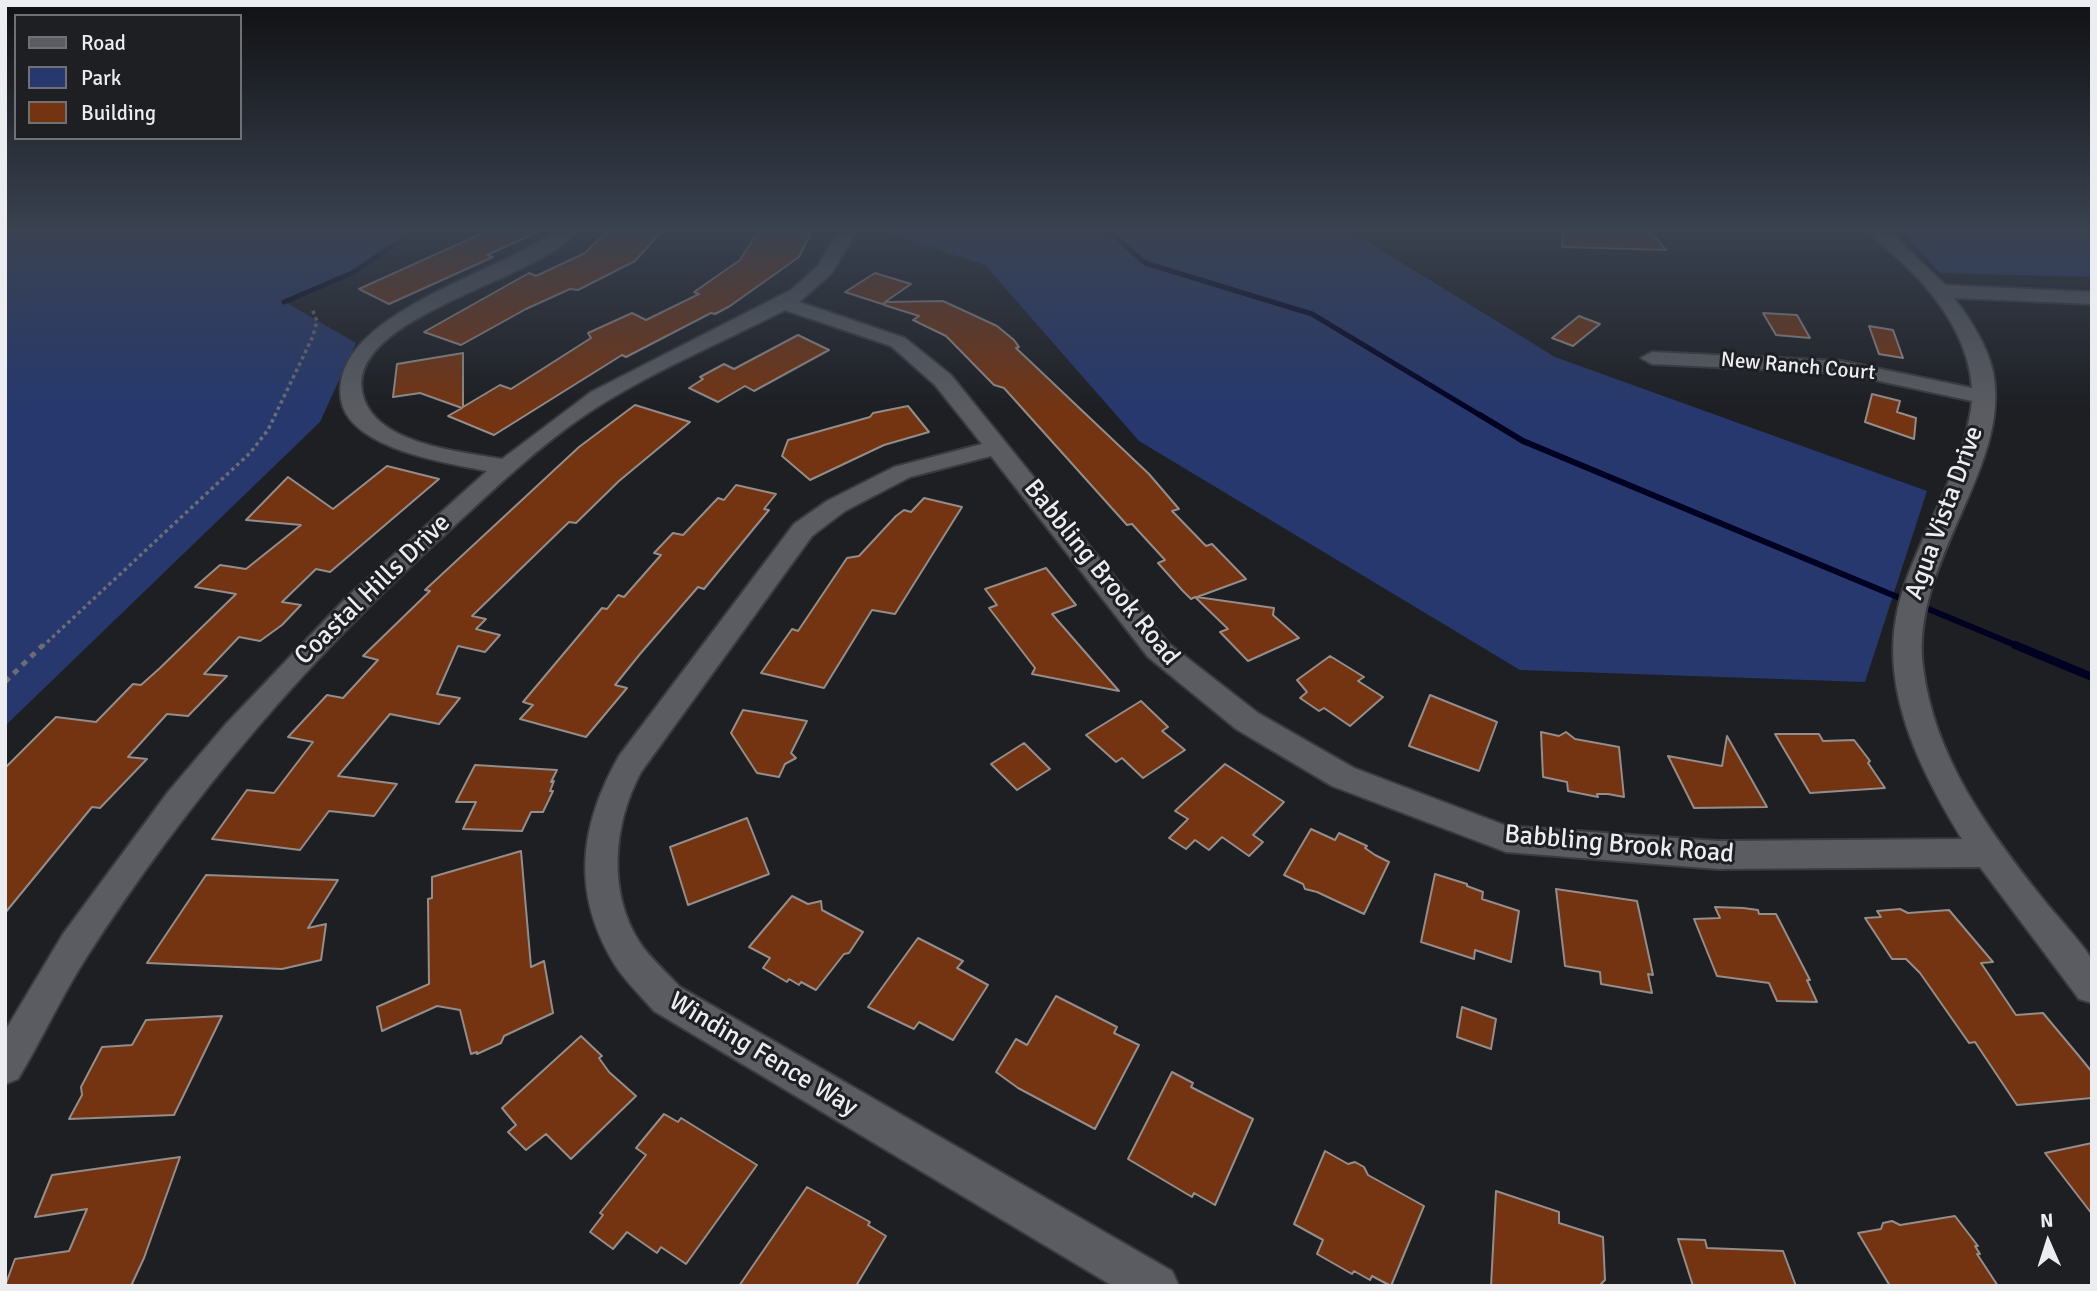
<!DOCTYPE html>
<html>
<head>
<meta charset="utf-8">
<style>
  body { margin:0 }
  #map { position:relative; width:2097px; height:1291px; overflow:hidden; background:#1d1f23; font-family:Signika,sans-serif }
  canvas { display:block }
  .frame { position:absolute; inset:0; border:7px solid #ecedf0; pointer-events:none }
  .legend { position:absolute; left:14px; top:14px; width:228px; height:126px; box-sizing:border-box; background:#1d1f23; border:2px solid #707175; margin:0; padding:9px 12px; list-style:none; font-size:21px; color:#ecedf0 }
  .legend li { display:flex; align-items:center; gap:14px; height:35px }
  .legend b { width:35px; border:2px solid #707175 }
  .north { position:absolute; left:2013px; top:1207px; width:70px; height:70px; -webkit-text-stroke:5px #1d1f23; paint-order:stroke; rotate:357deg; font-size:19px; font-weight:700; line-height:28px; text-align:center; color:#ecedf0 }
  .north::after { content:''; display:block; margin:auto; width:24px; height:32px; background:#ecedf0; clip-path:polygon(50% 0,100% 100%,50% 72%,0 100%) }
</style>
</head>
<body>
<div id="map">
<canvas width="2097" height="1291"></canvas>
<div class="frame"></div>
<ul class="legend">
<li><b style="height:9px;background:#5a5c61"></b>Road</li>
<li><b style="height:19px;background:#26386e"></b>Park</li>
<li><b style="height:19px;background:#743412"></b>Building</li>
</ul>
<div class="north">N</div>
</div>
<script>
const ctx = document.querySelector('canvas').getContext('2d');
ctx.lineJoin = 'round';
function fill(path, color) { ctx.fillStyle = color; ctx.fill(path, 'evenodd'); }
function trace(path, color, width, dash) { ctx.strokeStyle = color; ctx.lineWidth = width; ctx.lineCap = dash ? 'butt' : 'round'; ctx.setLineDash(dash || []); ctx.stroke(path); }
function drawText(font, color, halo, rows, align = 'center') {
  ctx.font = font + ' Signika,sans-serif'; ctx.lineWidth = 6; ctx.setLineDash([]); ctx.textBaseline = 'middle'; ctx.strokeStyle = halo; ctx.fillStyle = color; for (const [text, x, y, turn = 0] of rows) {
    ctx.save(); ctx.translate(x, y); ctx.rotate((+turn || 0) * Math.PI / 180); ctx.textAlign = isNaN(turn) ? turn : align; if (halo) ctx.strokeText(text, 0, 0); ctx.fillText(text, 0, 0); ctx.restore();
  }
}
fill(new Path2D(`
  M 5,231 L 415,231 L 352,273 L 285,302 L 356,343 L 320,422 L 5,726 Z
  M 881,231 L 1350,231 L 1555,357 L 1927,491 L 1865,682 L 1520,670 L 1139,441 L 985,265 Z
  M 1902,231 L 2092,231 L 2092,277 L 1940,273 Z`), '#26386e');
trace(new Path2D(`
  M 1109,231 L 1145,263 L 1312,314 L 1483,417
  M 284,302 L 352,273 L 415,231`), '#010122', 5);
trace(new Path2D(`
  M 1480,415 L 1523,441 L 1907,601
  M 1921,606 L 2020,647`), '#010122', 6);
trace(new Path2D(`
  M 2015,645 L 2092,677`), '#010122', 8);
const building = new Path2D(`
  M 487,231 L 540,231 L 487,255 L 493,257 L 389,304 L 359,289 Z
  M 607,231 L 662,231 L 635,261 L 578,290 L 570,289 L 526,309 L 461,345 L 424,332 L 529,273 L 536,276 L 585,253 Z
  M 758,231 L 812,231 L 799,257 L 730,306 L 715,314 L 711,313 L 626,357 L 622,355 L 494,435 L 448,416 L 462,408 L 420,393 L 393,397 L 397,364 L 463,353 L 463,407 L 500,385 L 511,389 L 591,338 L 588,333 L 632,313 L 646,320 L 699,294 L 694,292 L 740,260 Z
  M 1563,231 L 1650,231 L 1666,250 L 1562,247 Z
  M 875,273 L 911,284 L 885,302 L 943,301 L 997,326 L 1014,340 L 1019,347 L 1016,348 L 1149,474 L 1179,509 L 1172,511 L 1206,546 L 1212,544 L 1246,579 L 1197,597 L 1274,608 L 1273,615 L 1299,638 L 1248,661 L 1220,632 L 1228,629 L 1195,597 L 1191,599 L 1182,590 L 1158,563 L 1165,560 L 1132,524 L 1127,525 L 1004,388 L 994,385 L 946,336 L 913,320 L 919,316 L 884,305 L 885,303 L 882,304 L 845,292 Z
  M 1763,313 L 1797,315 L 1810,338 L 1776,335 Z
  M 1579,316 L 1600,324 L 1573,346 L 1552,338 Z
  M 1869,326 L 1893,330 L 1903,358 L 1879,354 Z
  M 798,335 L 829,350 L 754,391 L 745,386 L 718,402 L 689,388 L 703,379 L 700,377 L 724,364 L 734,369 Z
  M 1872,394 L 1900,401 L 1897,412 L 1916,418 L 1914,439 L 1865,422 Z
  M 635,405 L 690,422 L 619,481 L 576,523 L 569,522 L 472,616 L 486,619 L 476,629 L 500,635 L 485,652 L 458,646 L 437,694 L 460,698 L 439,724 L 390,714 L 338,776 L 397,784 L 374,816 L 329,811 L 300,850 L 212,839 L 247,790 L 274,793 L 313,742 L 288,737 L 327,695 L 343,698 L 378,660 L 363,656 L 430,591 L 425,590 L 579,447 Z
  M 908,406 L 929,432 L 884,445 L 810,480 L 782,456 L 788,440 L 870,417 L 873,413 Z
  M 387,466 L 439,479 L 330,572 L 316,569 L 282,602 L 301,605 L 282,625 L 260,641 L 239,637 L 204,674 L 227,676 L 188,716 L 167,714 L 128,757 L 147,759 L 100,808 L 92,807 L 5,913 L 5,768 L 56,717 L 96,722 L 133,684 L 141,685 L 160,668 L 236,594 L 195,587 L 220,565 L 246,569 L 301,525 L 246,520 L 288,477 L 333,509 Z
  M 736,485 L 776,494 L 764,509 L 769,510 L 704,589 L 698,587 L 640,654 L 615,685 L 627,688 L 586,737 L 520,719 L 533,705 L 523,702 L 602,608 L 607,609 L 618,595 L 624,597 L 661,555 L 654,553 L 673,533 L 683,535 L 718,498 L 724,500 Z
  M 924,498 L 962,507 L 895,614 L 872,610 L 824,688 L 761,673 L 792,629 L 798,631 L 847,558 L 859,556 L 896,516 L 904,510 L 911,512 Z
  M 1046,568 L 1076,605 L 1052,614 L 1119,691 L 1032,674 L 1035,668 L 989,608 L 997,605 L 985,589 Z
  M 1330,656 L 1364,677 L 1358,681 L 1383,697 L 1350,726 L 1324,708 L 1319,711 L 1300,698 L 1307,692 L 1297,680 Z
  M 1430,695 L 1497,722 L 1479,771 L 1409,746 Z
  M 1141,701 L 1168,727 L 1162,731 L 1185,750 L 1143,778 L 1122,758 L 1116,762 L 1086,735 Z
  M 743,710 L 807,721 L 791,753 L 796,758 L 785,764 L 779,777 L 757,773 L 731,733 Z
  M 1541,732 L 1559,736 L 1566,732 L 1575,739 L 1619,747 L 1624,797 L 1608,794 L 1597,794 L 1598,797 L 1568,791 L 1567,782 L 1543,777 Z
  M 1775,734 L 1819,734 L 1823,741 L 1854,740 L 1870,761 L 1868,763 L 1885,788 L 1810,793 Z
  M 1727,736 L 1767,807 L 1694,808 L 1668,756 L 1722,766 Z
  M 1024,743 L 1050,769 L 1017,790 L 991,764 Z
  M 1225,764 L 1284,802 L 1253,835 L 1263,842 L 1249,856 L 1222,837 L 1209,850 L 1195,840 L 1186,849 L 1169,838 L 1188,819 L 1175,811 Z
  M 475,765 L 557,770 L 551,782 L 554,781 L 550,791 L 553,791 L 543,812 L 531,812 L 522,831 L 463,829 L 476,802 L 456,802 Z
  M 747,818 L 769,874 L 688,905 L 670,847 Z
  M 1311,829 L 1335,840 L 1339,833 L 1367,846 L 1365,848 L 1375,855 L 1389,862 L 1364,914 L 1317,892 L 1305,889 L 1303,884 L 1284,875 Z
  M 521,851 L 531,967 L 544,961 L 553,1013 L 504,1036 L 501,1043 L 477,1054 L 477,1052 L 471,1054 L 460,1010 L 437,1006 L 382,1031 L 377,1007 L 429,984 L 428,899 L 432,898 L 432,877 Z
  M 1435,874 L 1467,884 L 1467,886 L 1483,892 L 1482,899 L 1519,911 L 1511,962 L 1475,950 L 1474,959 L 1421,942 Z
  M 206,875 L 338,880 L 308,928 L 326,924 L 321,960 L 282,969 L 147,963 Z
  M 1556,889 L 1637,901 L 1653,975 L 1648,974 L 1652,993 L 1601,984 L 1600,972 L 1565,966 Z
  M 792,896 L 808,904 L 821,901 L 822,910 L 863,932 L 849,953 L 844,954 L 816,990 L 801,982 L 799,985 L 789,979 L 787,982 L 763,968 L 770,958 L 749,947 Z
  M 1715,907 L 1743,908 L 1758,910 L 1759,914 L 1776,914 L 1810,980 L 1807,980 L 1817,1002 L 1777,1001 L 1769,983 L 1717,976 L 1694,919 L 1720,918 Z
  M 1900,909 L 1908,913 L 1949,910 L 1993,962 L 1981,963 L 2016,1015 L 2043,1013 L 2079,1056 L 2092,1072 L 2092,1098 L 2017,1105 L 1975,1042 L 1969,1043 L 1920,973 L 1906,959 L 1892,959 L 1865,918 L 1881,917 L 1877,911 Z
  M 918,938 L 963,961 L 957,968 L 988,985 L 953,1040 L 919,1022 L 914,1029 L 868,1007 Z
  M 1056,996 L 1117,1027 L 1114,1033 L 1139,1045 L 1095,1129 L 1018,1088 L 996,1072 L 1016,1039 L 1027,1045 Z
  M 1462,1007 L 1496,1019 L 1491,1049 L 1457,1037 Z
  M 222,1016 L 174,1115 L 69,1119 L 82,1095 L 81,1087 L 102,1047 L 132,1045 L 146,1020 Z
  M 581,1036 L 602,1056 L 599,1058 L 609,1072 L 636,1096 L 571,1159 L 546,1134 L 526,1150 L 508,1132 L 516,1125 L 502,1108 Z
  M 1172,1072 L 1193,1083 L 1191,1087 L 1253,1119 L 1215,1205 L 1194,1193 L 1192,1197 L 1128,1159 Z
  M 664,1114 L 678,1122 L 681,1118 L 757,1165 L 686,1264 L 661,1247 L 657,1253 L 627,1232 L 613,1249 L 590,1232 L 603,1215 L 600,1213 L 646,1155 L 636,1148 Z
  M 2092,1143 L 2092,1214 L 2045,1153 Z
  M 1325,1151 L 1348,1164 L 1355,1162 L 1364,1167 L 1368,1175 L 1424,1206 L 1391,1286 L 1372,1276 L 1370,1280 L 1354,1271 L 1352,1274 L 1317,1254 L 1323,1240 L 1294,1224 Z
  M 180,1157 L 144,1258 L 131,1286 L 5,1286 L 15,1259 L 69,1251 L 87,1209 L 35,1217 L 52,1175 Z
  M 807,1187 L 870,1222 L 868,1225 L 886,1236 L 856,1286 L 739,1286 Z
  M 1496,1191 L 1559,1212 L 1559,1223 L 1603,1237 L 1605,1280 L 1599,1286 L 1491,1286 Z
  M 1955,1216 L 1978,1246 L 1975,1246 L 1980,1254 L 1977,1254 L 1998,1286 L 1890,1286 L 1858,1233 L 1881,1229 L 1883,1223 L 1892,1221 L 1900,1225 Z
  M 1678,1239 L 1705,1240 L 1707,1248 L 1783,1251 L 1796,1286 L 1693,1286 Z`);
fill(building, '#743412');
trace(building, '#938d8b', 2);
const minor = new Path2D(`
  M 556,231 L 577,231 C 539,280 349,316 362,391 C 371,444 458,451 502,459 L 591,392 L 791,290 L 818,266 L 839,231 L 857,231 L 831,274 L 799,302 L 905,338 L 951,375 L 1168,643 L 1258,713 L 1354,768 L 1507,826 L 1718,841 L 1962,839 C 1923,775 1882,696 1896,618 C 1901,588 1914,560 1926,532 C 1945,490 1967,448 1972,401 L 1842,373 L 1652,364 L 1641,358 L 1652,352 L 1842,361 L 1972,388 C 1969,340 1939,298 1905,265 C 1894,254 1879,244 1869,231 L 1889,231 L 1945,285 L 2092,292 L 2092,304 L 1954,298 C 1971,320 1987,345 1993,372 C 2012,467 1910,562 1923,667 C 1934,757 1988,830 2043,899 C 2052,911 2089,950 2092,961 C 2094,974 2092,990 2092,1003 L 2079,999 L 1980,867 L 1718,869 L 1506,852 L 1332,786 L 1236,729 L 1148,657 L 991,456 L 910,477 L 845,511 L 812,536 L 641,772 C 613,824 607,892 640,943 C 651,959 667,973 680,987 L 1172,1271 L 1179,1286 L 1113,1286 L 654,1011 C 641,996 626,982 615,965 C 571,893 579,827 619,756 L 794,524 L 827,501 L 894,467 L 982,444 L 935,385 L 891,346 L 785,310 C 719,344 650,372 588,413 C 539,446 495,488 452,528 C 312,654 188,799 86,958 C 61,997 42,1039 18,1079 L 5,1084 L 5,1031 L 63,934 L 168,792 L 225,725 L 347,597 L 487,471 C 448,463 348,449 341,399 C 329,314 501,273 556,231 Z`);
trace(minor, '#393b3e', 4);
trace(new Path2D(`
  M 42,647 L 250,453 L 268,430 L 313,336 L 317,321 L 312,309`), '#6b6d70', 3.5, [3.5, 3.5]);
trace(new Path2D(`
  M 5,682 L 43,645`), '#6b6d70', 5, [6, 6]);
fill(minor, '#5a5c61');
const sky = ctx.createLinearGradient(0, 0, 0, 412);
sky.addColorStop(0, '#101113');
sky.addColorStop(0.56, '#3a4250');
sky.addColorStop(1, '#3a425000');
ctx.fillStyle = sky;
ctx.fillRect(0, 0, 2097, 412);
drawText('21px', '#ecedf0', '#1d1f23', [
  ["New Ranch Court",1798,367,5]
]);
drawText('26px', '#ecedf0', '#1d1f23', [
  ["Agua Vista Drive",1945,513,-70],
  ["Babbling Brook Road",1101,573,51],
  ["Coastal Hills Drive",373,590,-44],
  ["Babbling Brook Road",1619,845,5],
  ["Winding Fence Way",763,1055,31]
]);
</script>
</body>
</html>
